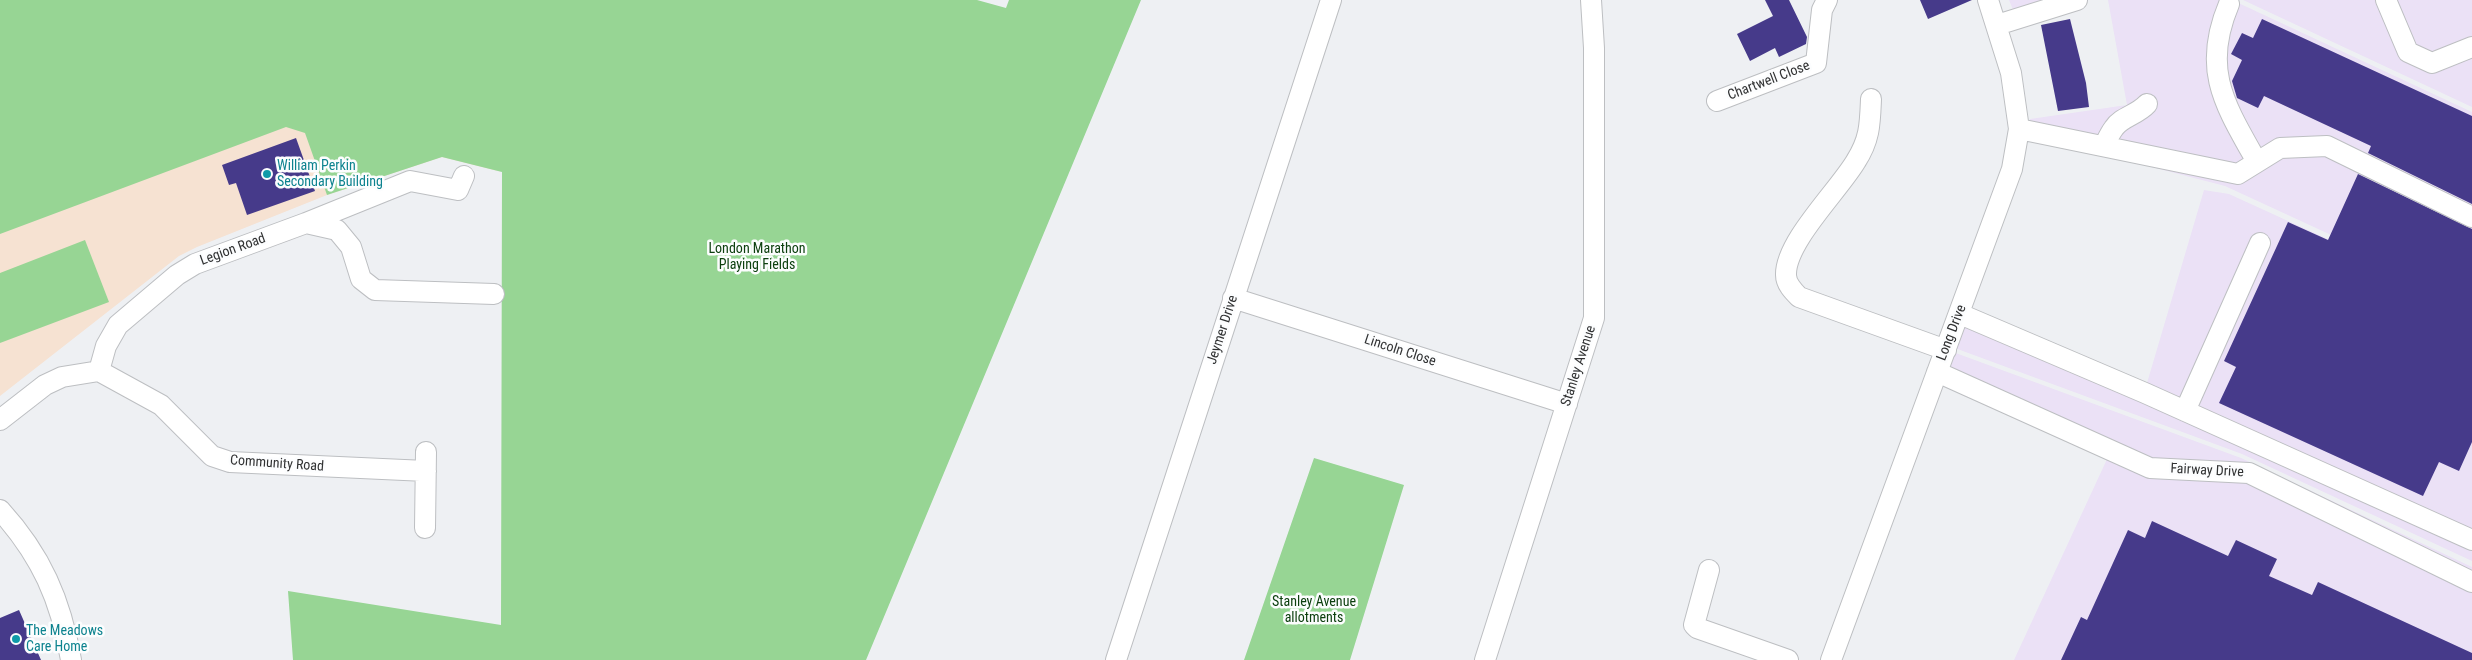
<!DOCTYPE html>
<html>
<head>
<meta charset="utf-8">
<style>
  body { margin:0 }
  canvas { display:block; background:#eef0f3 }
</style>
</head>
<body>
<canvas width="2472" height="660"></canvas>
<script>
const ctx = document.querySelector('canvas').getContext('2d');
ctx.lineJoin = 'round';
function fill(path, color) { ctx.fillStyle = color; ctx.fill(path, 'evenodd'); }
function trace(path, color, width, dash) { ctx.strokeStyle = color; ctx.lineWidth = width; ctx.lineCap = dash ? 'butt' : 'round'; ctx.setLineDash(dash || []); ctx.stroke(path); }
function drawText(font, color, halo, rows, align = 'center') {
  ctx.font = font + ' "Roboto Condensed",sans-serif'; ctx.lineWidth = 5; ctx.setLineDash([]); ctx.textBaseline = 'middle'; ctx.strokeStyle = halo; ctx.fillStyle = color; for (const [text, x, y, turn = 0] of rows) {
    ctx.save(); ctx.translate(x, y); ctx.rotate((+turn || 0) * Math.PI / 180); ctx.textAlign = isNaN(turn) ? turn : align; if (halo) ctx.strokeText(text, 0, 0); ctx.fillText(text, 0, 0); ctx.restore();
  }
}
fill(new Path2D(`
  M 2009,0 L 2069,0 L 2016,17 Z
  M 2108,0 L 2232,0 L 2472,112 L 2472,300 L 2225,186 L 2028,135 L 2030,119 L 2127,105 Z
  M 2243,0 L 2472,0 L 2472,107 Z
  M 2204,190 L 2229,194 L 2472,305 L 2472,561 L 2242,454 L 1952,347 L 1964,314 L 2147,383 Z
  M 1953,352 L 2241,458 L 2472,567 L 2472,660 L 2014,660 L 2108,457 L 1941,382 Z`), '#ebe1f6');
fill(new Path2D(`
  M 0,0 L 502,172 L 442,157 L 327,195 L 197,247 L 179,256 L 0,396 Z`), '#f6e2d2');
fill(new Path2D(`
  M 0,0 L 977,0 L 1006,8 L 1009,0 L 1141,0 L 866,660 L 293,660 L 288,591 L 501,625 L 502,172 L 442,157 L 327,195 L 305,133 L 286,127 L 0,234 Z
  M 85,240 L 109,302 L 0,343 L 0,273 Z
  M 1314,458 L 1404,485 L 1350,660 L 1244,660 Z`), '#97d594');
fill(new Path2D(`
  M 1765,0 L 1789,0 L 1807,37 L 1806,44 L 1779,57 L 1775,48 L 1750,61 L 1737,34 L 1773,16 Z
  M 1920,0 L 1972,0 L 1928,19 Z
  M 2070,19 L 2086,83 L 2089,107 L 2058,111 L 2041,25 Z
  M 2262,19 L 2472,116 L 2472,204 L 2368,153 L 2371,146 L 2264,96 L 2258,108 L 2237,98 L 2232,81 L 2242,60 L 2231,54 L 2242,33 L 2253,38 Z
  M 296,138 L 315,191 L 247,215 L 236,183 L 229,185 L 222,165 Z
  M 2358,174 L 2472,229 L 2472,442 L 2459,471 L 2439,462 L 2423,496 L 2219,403 L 2236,367 L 2224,361 L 2288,222 L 2328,240 Z
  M 2152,521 L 2228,556 L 2236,540 L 2277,559 L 2269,576 L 2312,595 L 2318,582 L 2472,653 L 2472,660 L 2061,660 L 2081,617 L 2087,620 L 2128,530 L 2145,538 Z
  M 19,610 L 41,660 L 0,660 L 0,618 Z`), '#463a8a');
const minor = new Path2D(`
  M 2386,0 L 2408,52 L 2432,63 L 2472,47
  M 2229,4 C 2201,70 2225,105 2257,162
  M 1997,25 L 2077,0
  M 1871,99 C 1870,124 1870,139 1856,161 C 1839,190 1785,242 1786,275 C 1786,284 1793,291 1799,297 L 1946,350
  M 1717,101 L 1816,63 L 1822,10 L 1827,0
  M 2019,129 L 2238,174 L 2280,148 L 2327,146 L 2472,217
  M 2104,146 C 2107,140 2110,133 2114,128 C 2121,117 2137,115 2147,104
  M 306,223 L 410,181 L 458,190 L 464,176
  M 1233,298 L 1567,404
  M 1960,314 L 2145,393 L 2472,540
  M 99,371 L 161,405 L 212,456 L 230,462 L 426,471
  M 1937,372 L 2150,468 L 2249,473 L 2472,582
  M 2185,411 L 2260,243
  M 0,420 L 45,385 L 62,377 L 99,371 L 106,346 L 118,325 L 177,275 L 195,264 L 306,223 L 337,230 L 351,247 L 361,279 L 375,290 L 494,294
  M 0,510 C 41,555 61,600 71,660
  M 425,528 L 426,452
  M 1709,570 L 1694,625 L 1697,628 L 1788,660
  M 1116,660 L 1331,0
  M 1485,660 L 1594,318 L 1594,48 L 1591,0
  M 1831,660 L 2012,169 L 2019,129 L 2011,73 L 1988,0`);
trace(minor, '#bdbfc2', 22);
trace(minor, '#fff', 20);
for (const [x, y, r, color] of [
  [267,174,5,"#0f9aa8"],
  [16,639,5,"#0f9aa8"]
]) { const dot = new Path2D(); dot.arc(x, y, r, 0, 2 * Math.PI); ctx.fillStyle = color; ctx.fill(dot); trace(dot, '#fcfdfe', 2); }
drawText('14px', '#313233', '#fcfdfe', [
  ["Chartwell Close",1769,81,-21],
  ["Legion Road",233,250,-20],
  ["Jeymer Drive",1223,330,-72],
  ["Long Drive",1952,333,-69],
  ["Lincoln Close",1400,351,18],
  ["Stanley Avenue",1579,366,-72],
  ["Community Road",277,464,4],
  ["Fairway Drive",2207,471,3]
]);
drawText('14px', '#0d838f', '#fcfdfe', [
  ["William Perkin",277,166],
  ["Secondary Building",277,182],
  ["The Meadows",26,631],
  ["Care Home",26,647]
], 'left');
drawText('14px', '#0d400f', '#fcfdfe', [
  ["London Marathon",757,249],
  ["Playing Fields",757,265],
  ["Stanley Avenue",1314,602],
  ["allotments",1314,618]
]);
</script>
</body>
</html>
